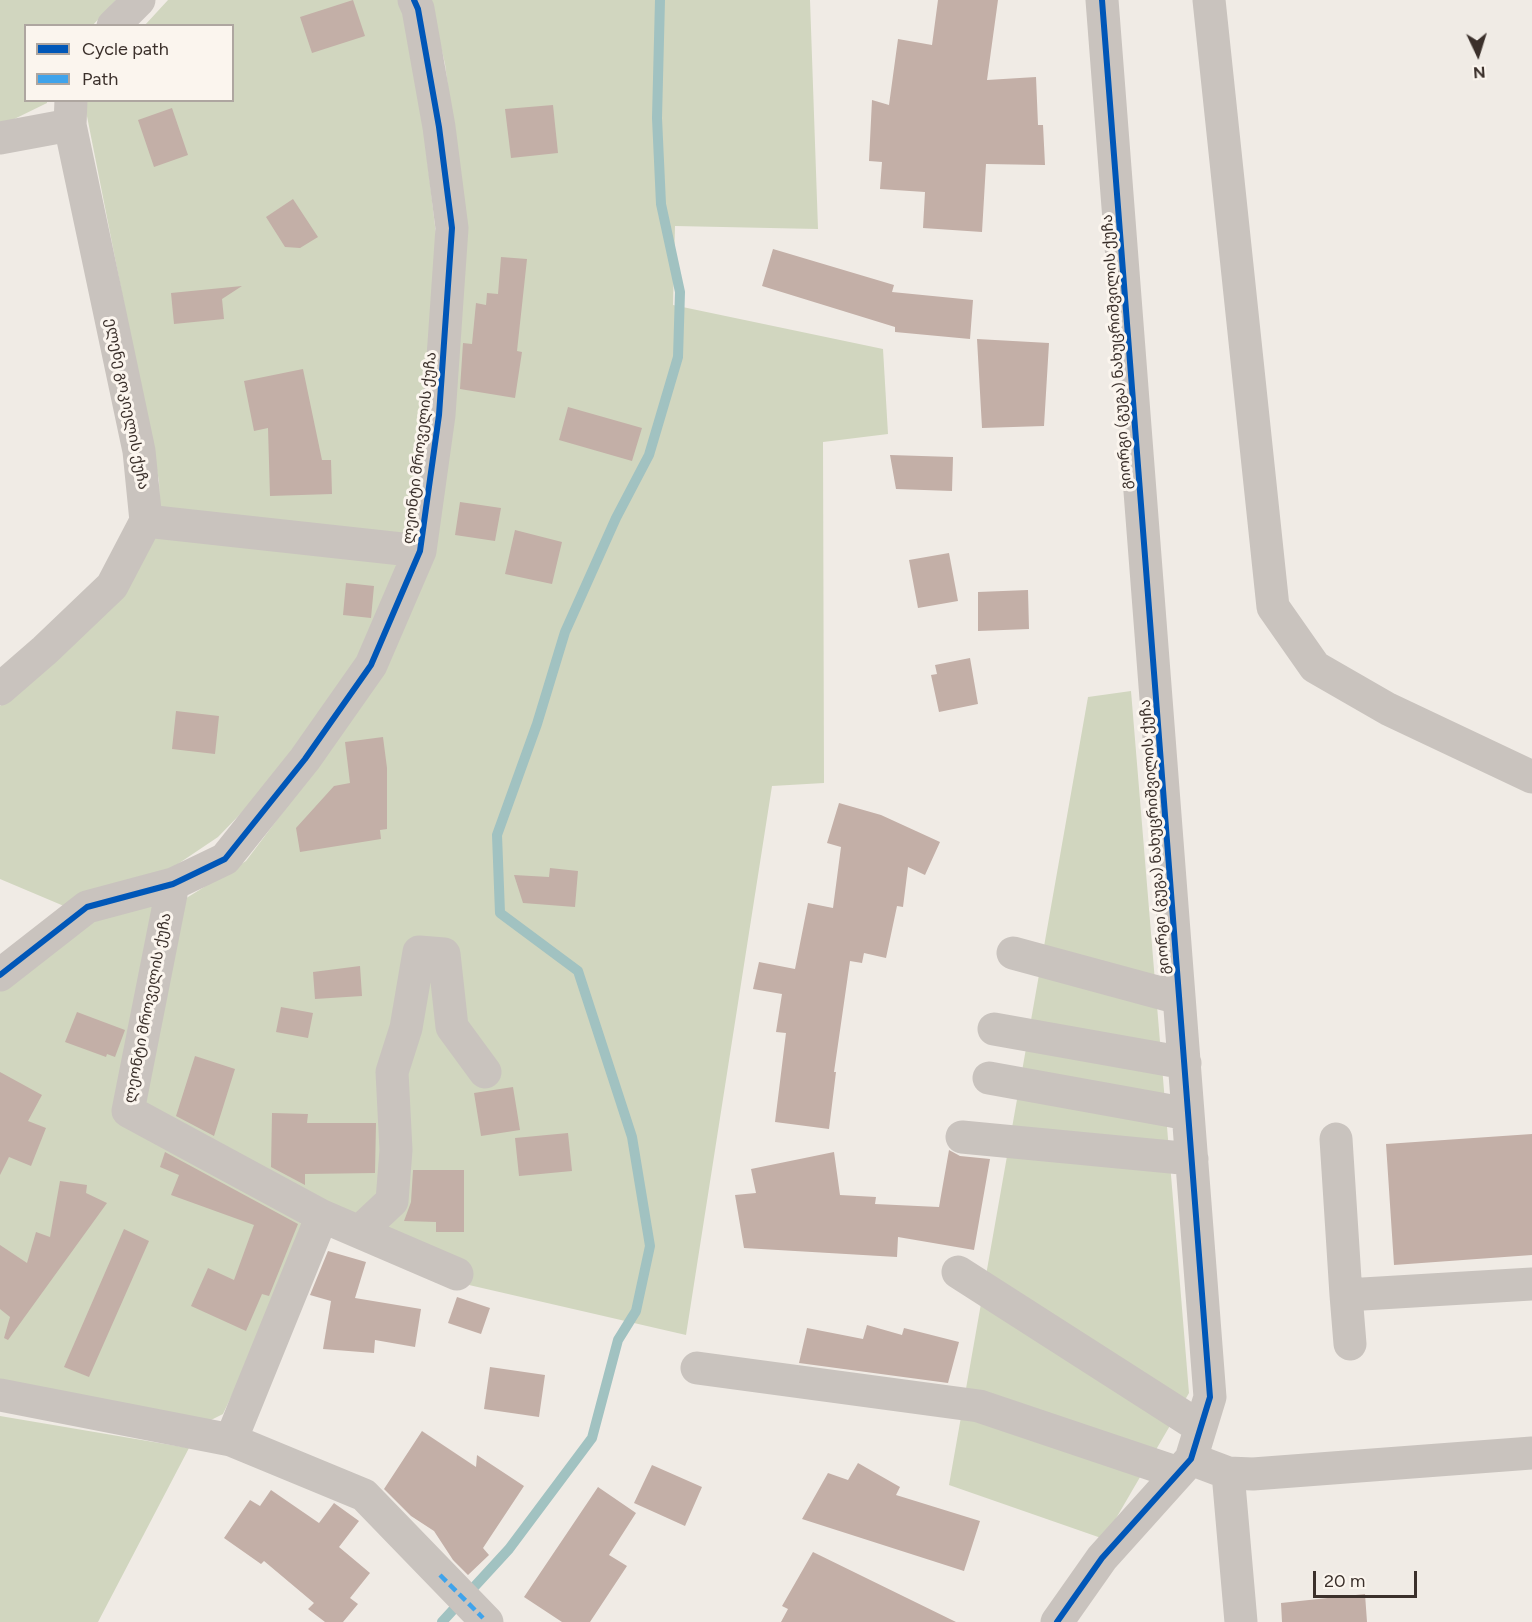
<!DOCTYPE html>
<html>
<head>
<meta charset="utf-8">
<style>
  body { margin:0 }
  #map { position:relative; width:1532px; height:1622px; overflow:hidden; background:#f0ebe5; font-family:Figtree,sans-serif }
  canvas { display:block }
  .legend { position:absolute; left:24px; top:24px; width:210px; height:78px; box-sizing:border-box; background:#fbf5ee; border:2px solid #aea6a0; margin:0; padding:8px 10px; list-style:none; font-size:18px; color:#3b302b }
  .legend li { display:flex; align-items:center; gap:12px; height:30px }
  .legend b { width:30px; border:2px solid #aea6a0 }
  .north { position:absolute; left:1448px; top:24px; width:60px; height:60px; -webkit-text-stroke:4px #fbf5ee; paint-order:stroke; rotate:176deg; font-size:16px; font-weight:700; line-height:24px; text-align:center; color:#3b302b }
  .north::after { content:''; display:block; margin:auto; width:21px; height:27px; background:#3b302b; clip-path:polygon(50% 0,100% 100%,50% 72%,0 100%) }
  .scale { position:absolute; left:1313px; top:1571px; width:104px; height:27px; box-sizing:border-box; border:3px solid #3b302b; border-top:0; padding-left:8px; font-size:18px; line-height:21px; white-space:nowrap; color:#3b302b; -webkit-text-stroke:4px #fbf5ee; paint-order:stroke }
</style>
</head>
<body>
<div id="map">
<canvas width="1532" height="1622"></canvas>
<ul class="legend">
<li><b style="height:8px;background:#0057b8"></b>Cycle path</li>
<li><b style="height:8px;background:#3fa3eb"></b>Path</li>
</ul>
<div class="north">N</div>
<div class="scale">20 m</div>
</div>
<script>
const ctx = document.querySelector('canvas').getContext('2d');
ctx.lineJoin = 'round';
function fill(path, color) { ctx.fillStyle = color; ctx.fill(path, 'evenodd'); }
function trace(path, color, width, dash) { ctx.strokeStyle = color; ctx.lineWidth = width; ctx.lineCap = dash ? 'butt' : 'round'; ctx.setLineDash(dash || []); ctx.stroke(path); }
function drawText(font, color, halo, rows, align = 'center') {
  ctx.font = font + ' Figtree,"Noto Sans Georgian",sans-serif'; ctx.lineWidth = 6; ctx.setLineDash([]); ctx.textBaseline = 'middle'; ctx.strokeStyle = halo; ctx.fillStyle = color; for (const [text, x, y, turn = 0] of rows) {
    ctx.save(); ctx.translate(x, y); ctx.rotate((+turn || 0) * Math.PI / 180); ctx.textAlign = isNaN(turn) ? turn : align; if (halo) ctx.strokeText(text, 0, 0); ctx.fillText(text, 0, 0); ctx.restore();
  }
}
fill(new Path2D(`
  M 0,0 L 116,0 L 93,25 L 26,26 L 26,100 L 47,101 L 47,103 L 0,126 Z
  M 168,0 L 404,0 L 410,12 L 437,243 L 427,420 L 407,536 L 160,514 L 159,481 L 84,101 L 232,100 L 232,26 L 145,25 Z
  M 430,0 L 810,0 L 818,229 L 675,226 L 673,305 L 883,349 L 888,434 L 823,442 L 824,783 L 772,786 L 686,1335 L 456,1282 L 136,1105 L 180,902 L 246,861 L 304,784 L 432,561 L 467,230 L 445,64 Z
  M 152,536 L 400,562 L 404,578 L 319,733 L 218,837 L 154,880 L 71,909 L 0,879 L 0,706 L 70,648 Z
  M 1131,691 L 1189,1393 L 1104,1539 L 949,1485 L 1088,697 Z
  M 147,896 L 160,913 L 117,1119 L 295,1207 L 306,1238 L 223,1414 L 201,1425 L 0,1384 L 0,990 L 79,921 Z
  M 0,1416 L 189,1448 L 98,1622 L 0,1622 Z`), '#d1d6bf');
trace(new Path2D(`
  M 442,1622 L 509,1549 L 592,1438 L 618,1340 L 636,1311 L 650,1246 L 632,1137 L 578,971 L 500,913 L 497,835 L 537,724 L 565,632 L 616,518 L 649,455 L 678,357 L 680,292 L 661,204 L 657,118 L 660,0`), '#a1c2c1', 10);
fill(new Path2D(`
  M 353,0 L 365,36 L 312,53 L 300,17 Z
  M 938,0 L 998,0 L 987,80 L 1036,77 L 1038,125 L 1043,125 L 1045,165 L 986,164 L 982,232 L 923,228 L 925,192 L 880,189 L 882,162 L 869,161 L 872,100 L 889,105 L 898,39 L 932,45 Z
  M 553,105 L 558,153 L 511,158 L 505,109 Z
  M 172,108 L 188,155 L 154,167 L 138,120 Z
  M 293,199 L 318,237 L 300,248 L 285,247 L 266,217 Z
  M 773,249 L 894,285 L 892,292 L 973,300 L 970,339 L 895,332 L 895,327 L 762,286 Z
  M 501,257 L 527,259 L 517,351 L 522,352 L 515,398 L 460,389 L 463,343 L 472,344 L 476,303 L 486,305 L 487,293 L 498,294 Z
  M 242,286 L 222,299 L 224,319 L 174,324 L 171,293 Z
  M 977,339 L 1049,343 L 1044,426 L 982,428 Z
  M 303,369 L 322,460 L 331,460 L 332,494 L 270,496 L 268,428 L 254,431 L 244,381 Z
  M 568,407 L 642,428 L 632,461 L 559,440 Z
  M 890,455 L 953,457 L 952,491 L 896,489 Z
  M 460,502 L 501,508 L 495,541 L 455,535 Z
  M 515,530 L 562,542 L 552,584 L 505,574 Z
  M 949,553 L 958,601 L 918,608 L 909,560 Z
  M 346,583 L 374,586 L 371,618 L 343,615 Z
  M 1028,590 L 1029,629 L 978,631 L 978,592 Z
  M 970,658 L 978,704 L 939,712 L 931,675 L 937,674 L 935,665 Z
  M 176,711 L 219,716 L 215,754 L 172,749 Z
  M 383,737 L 387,768 L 387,829 L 380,830 L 381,839 L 300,852 L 296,828 L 334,786 L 350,783 L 345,742 Z
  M 839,803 L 881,815 L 940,842 L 925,875 L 908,867 L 903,907 L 897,906 L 886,958 L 864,953 L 862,963 L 850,961 L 834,1072 L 836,1072 L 829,1129 L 775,1122 L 786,1033 L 776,1032 L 782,994 L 753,989 L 759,962 L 795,969 L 808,903 L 833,908 L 841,847 L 827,843 Z
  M 550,868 L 578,871 L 575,907 L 523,903 L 514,875 L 549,877 Z
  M 360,966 L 362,996 L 315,999 L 313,972 Z
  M 281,1007 L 313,1013 L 308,1038 L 276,1032 Z
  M 77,1012 L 125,1030 L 115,1057 L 107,1054 L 106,1057 L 65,1042 Z
  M 195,1056 L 235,1069 L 214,1136 L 176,1116 Z
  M 0,1072 L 42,1095 L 28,1121 L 46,1128 L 31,1166 L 9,1157 L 0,1175 Z
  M 513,1087 L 520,1130 L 481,1136 L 474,1093 Z
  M 272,1113 L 308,1114 L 307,1123 L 376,1123 L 375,1173 L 305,1174 L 305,1185 L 271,1167 Z
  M 568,1133 L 572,1171 L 519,1176 L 515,1138 Z
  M 1532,1134 L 1532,1255 L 1394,1265 L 1386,1144 Z
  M 949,1150 L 960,1156 L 990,1159 L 974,1250 L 898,1237 L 897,1257 L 744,1248 L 735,1195 L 756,1193 L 751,1169 L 834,1152 L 840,1195 L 876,1197 L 875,1204 L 939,1207 Z
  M 165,1152 L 298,1224 L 269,1296 L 262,1294 L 246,1331 L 191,1306 L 208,1268 L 234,1280 L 254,1225 L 171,1195 L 179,1175 L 160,1167 Z
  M 413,1170 L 464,1170 L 464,1232 L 436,1232 L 436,1222 L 404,1221 L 411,1202 Z
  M 60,1181 L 87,1185 L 86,1193 L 107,1203 L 8,1340 L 4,1338 L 10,1317 L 0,1309 L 0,1245 L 27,1263 L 36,1232 L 50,1237 Z
  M 124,1229 L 149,1241 L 89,1377 L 64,1367 Z
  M 328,1251 L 366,1262 L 355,1298 L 421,1309 L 415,1347 L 375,1340 L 374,1353 L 323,1349 L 331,1301 L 310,1295 Z
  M 457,1297 L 490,1308 L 481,1334 L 448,1323 Z
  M 867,1325 L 902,1335 L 904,1328 L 959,1342 L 948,1383 L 799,1363 L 807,1328 L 863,1339 Z
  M 490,1367 L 545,1375 L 539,1417 L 484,1409 Z
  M 422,1431 L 476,1467 L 477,1455 L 524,1486 L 483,1548 L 489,1555 L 468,1575 L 453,1560 L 434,1531 L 411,1516 L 384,1489 Z
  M 858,1463 L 900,1487 L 896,1495 L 980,1521 L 964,1571 L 802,1519 L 828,1473 L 848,1480 Z
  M 652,1465 L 702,1487 L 685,1526 L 634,1503 Z
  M 598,1487 L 636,1513 L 609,1555 L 627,1566 L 590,1622 L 562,1622 L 524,1597 Z
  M 271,1490 L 319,1523 L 334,1503 L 359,1521 L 339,1547 L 370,1573 L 350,1598 L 358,1604 L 343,1622 L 325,1622 L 308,1609 L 314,1603 L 264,1561 L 261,1564 L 224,1538 L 250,1500 L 260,1506 Z
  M 813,1552 L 956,1622 L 781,1622 L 788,1609 L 782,1606 Z
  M 1365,1594 L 1367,1622 L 1282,1622 L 1281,1603 Z`), '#c3afa7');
trace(new Path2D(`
  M 1209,0 L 1273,607 L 1315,667 L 1388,709 L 1532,777
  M 113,26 L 139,0
  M 0,138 L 70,125
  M 146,521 L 420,551
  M 0,689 L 45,650 L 112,586 L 146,521 L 139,451 L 70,125 L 71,100
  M 173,884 L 128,1111 L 322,1216 L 457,1274
  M 1013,953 L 1179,998
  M 0,975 L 87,907 L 173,884 L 225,859 L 305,759 L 371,665 L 420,551 L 439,415 L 452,228 L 439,127 L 418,9 L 414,0
  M 994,1029 L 1185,1063
  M 989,1078 L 1188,1114
  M 962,1137 L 1192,1159
  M 1336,1139 L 1346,1295 L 1532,1284
  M 359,1232 L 392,1201 L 396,1150 L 392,1072 L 406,1028 L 419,952 L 444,954 L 452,1027 L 485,1072
  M 958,1272 L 1200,1427
  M 1346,1295 L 1350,1344
  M 697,1368 L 979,1406 L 1178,1473
  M 0,1395 L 231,1440 L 364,1495 L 487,1622
  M 231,1440 L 322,1216
  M 1191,1459 L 1228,1473 L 1253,1474 L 1532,1453
  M 1228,1473 L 1241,1622
  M 1057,1622 L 1102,1558 L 1191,1459 L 1210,1397 L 1102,0`), '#c9c3be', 33);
trace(new Path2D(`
  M 440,1575 L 483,1618`), '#3fa3eb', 4.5, [9, 4.5]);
trace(new Path2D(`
  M 0,975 L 87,907 L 173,884 L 225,859 L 305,759 L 371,665 L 420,551 L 439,415 L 452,228 L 439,127 L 418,9 L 414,0
  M 1057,1622 L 1102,1558 L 1191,1459 L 1210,1397 L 1102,0`), '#0057b8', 6);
drawText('15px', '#3b302b', '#fbf5ee', [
  ["გიორგი (გუგა) ნახუცრიშვილის ქუჩა",1117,352,-94],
  ["ელენე გოკიელის ქუჩა",127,404,79],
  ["ლეონტი მროველის ქუჩა",420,448,-83],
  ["გიორგი (გუგა) ნახუცრიშვილის ქუჩა",1155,837,-94],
  ["ლეონტი მროველის ქუჩა",148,1008,-79]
]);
</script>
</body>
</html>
